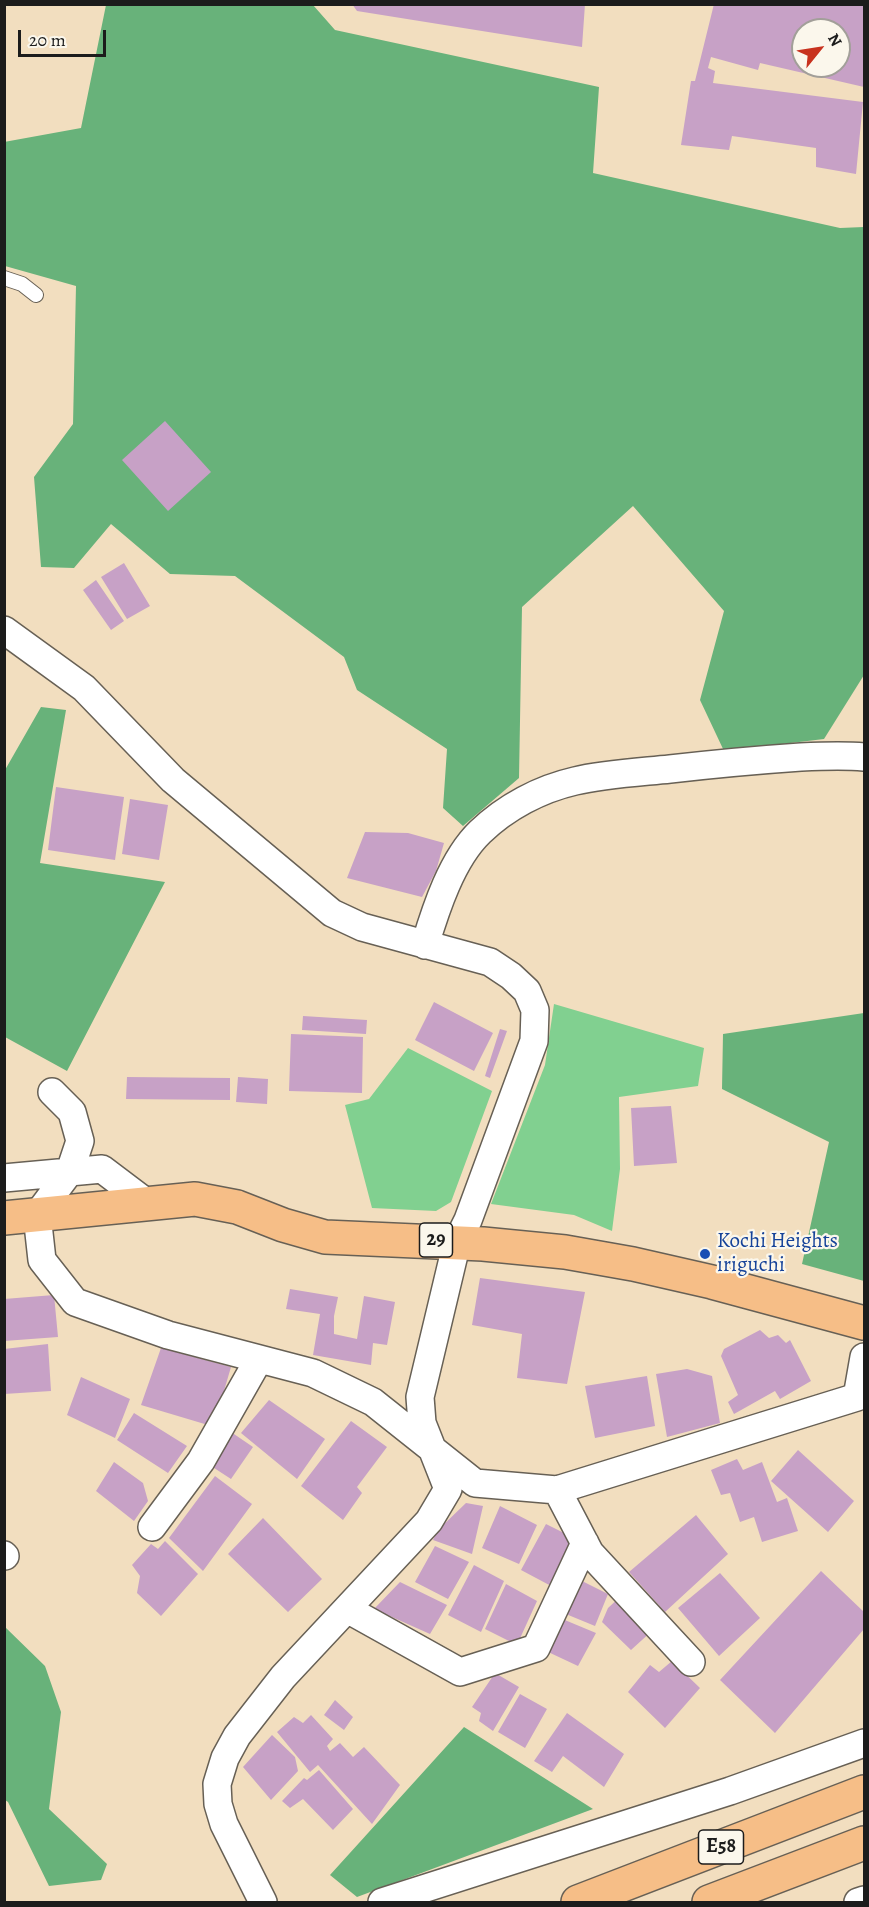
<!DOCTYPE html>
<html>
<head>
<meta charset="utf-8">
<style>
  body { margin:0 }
  #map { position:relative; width:869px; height:1907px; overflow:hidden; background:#f2debf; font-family:Alegreya,serif }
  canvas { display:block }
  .frame { position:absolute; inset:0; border:6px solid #1c1c1c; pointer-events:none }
  .north { position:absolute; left:791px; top:18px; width:60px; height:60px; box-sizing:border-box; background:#fbf7ec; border:2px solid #a29f99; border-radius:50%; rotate:60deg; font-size:16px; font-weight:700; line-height:24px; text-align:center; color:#1c1c1c }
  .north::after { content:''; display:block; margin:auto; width:21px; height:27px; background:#c8321e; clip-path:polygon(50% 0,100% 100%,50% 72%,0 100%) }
  .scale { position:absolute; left:18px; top:30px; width:88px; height:27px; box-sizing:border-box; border:3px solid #1c1c1c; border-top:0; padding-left:8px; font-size:18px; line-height:21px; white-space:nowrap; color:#1c1c1c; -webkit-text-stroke:4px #fbf7ec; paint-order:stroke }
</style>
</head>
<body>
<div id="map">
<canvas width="869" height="1907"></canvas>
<div class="frame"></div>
<div class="north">N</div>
<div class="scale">20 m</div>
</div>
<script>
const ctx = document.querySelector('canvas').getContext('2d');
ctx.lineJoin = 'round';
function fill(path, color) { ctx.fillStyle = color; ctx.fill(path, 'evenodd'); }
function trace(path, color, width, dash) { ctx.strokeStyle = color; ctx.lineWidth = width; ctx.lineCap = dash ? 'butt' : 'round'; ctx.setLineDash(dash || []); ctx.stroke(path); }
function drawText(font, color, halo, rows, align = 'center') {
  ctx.font = font + ' Alegreya,serif'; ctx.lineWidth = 4.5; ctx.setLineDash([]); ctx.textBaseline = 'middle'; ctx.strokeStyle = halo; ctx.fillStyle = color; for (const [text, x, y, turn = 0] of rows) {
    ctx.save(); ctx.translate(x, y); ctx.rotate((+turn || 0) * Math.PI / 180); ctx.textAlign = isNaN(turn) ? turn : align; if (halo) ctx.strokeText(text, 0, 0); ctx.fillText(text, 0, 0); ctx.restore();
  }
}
fill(new Path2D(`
  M 554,1004 L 704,1048 L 698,1086 L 619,1097 L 620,1169 L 612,1231 L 574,1215 L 491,1204 L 545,1065 Z
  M 408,1048 L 492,1091 L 451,1202 L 436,1211 L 372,1208 L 345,1105 L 369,1099 Z`), '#81d090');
fill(new Path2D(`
  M 106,5 L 313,5 L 335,30 L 599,87 L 593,173 L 840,228 L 864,227 L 864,675 L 824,739 L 724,751 L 700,700 L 724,611 L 633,506 L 522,607 L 519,778 L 463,826 L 443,808 L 447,749 L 357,690 L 344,657 L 235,576 L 170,574 L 111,524 L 74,568 L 41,567 L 34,477 L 73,424 L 76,286 L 5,266 L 4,142 L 81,128 Z
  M 41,707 L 66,710 L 40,863 L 165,882 L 67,1071 L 5,1037 L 5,770 Z
  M 864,1013 L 864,1281 L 802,1264 L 829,1142 L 722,1089 L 723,1034 Z
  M 4,1626 L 45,1666 L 61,1712 L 49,1809 L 107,1864 L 101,1880 L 49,1886 L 8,1802 L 5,1800 Z
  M 464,1727 L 593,1809 L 357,1897 L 330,1875 Z`), '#68b27a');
fill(new Path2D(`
  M 352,4 L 585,4 L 582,47 L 357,11 Z
  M 714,4 L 864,4 L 864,87 L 760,63 L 758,70 L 711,57 L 708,68 L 715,71 L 713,83 L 863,102 L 856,174 L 816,167 L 816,148 L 732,136 L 729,150 L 681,145 L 691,81 L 695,81 ZM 803,30 L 839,30 L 839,66 L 803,66 Z
  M 165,421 L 211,472 L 168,511 L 122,460 Z
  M 124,563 L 150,606 L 127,619 L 101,577 Z
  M 96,580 L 124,621 L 111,630 L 83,590 Z
  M 56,787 L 124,797 L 115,860 L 48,850 Z
  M 130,799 L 168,805 L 159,860 L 122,854 Z
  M 365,832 L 408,833 L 444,843 L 436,871 L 422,897 L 347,878 Z
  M 434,1002 L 493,1033 L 474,1071 L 415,1040 Z
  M 303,1016 L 367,1020 L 366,1034 L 302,1030 Z
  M 500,1029 L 507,1031 L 490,1078 L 485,1076 Z
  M 291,1034 L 363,1037 L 362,1093 L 289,1091 Z
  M 127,1077 L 230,1078 L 230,1100 L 126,1099 Z
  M 238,1077 L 268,1079 L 267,1104 L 236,1102 Z
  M 671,1106 L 677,1163 L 634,1166 L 631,1108 Z
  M 480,1278 L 585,1292 L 567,1384 L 517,1378 L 522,1334 L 472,1325 Z
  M 290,1289 L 338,1297 L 334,1316 L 334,1334 L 357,1339 L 364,1296 L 395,1302 L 387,1345 L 373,1343 L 371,1365 L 313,1355 L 320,1314 L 286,1309 Z
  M 54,1295 L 58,1337 L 4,1341 L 4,1299 Z
  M 760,1330 L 769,1338 L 778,1335 L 786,1343 L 790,1340 L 811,1381 L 780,1399 L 775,1391 L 734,1414 L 728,1402 L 738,1395 L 721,1356 L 724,1349 Z
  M 48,1344 L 51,1391 L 4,1394 L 4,1349 Z
  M 161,1348 L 231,1367 L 221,1401 L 208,1425 L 141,1405 Z
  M 687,1369 L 712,1376 L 720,1423 L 667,1437 L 656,1374 Z
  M 647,1376 L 655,1426 L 595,1438 L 585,1386 Z
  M 81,1377 L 130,1399 L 115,1438 L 67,1415 Z
  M 269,1400 L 325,1439 L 297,1479 L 241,1433 Z
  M 134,1413 L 187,1446 L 168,1473 L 117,1440 Z
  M 351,1421 L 387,1447 L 357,1487 L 362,1493 L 343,1520 L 301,1486 Z
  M 231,1432 L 253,1447 L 231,1479 L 208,1464 Z
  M 798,1450 L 854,1501 L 828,1532 L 771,1481 Z
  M 737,1459 L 743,1470 L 762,1462 L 777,1502 L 787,1498 L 798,1531 L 762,1542 L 754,1517 L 740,1522 L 730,1493 L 721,1495 L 711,1470 Z
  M 114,1462 L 143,1483 L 148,1501 L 134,1521 L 96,1491 Z
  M 215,1476 L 252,1504 L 203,1571 L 169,1538 Z
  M 466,1503 L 483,1506 L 472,1554 L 433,1540 L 438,1530 Z
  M 500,1506 L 537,1525 L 519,1564 L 482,1548 Z
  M 696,1515 L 728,1554 L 665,1612 L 629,1572 Z
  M 263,1518 L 322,1579 L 288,1612 L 228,1554 Z
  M 546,1524 L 570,1536 L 572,1547 L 553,1587 L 521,1570 Z
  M 165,1541 L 198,1574 L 161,1616 L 137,1593 L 140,1576 L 132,1565 L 151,1544 L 158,1549 Z
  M 435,1546 L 469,1562 L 448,1599 L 415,1582 Z
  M 474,1565 L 504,1581 L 481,1632 L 448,1615 Z
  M 821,1571 L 864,1612 L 864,1629 L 775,1733 L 720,1680 Z
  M 720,1573 L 760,1618 L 719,1656 L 678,1608 Z
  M 576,1578 L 608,1594 L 595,1626 L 561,1612 Z
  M 400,1582 L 447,1605 L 430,1634 L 374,1609 Z
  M 506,1584 L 537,1601 L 517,1645 L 485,1629 Z
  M 621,1596 L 653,1630 L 631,1650 L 602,1622 L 608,1608 Z
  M 560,1618 L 596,1633 L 578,1666 L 546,1651 Z
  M 672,1661 L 700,1688 L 665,1728 L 628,1692 L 650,1665 L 659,1672 Z
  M 495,1673 L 519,1687 L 493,1731 L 479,1721 L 481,1713 L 472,1707 Z
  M 520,1694 L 547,1709 L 525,1748 L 498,1732 Z
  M 335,1700 L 353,1717 L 344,1730 L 324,1715 Z
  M 567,1713 L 624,1754 L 604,1787 L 563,1756 L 552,1772 L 534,1761 Z
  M 311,1715 L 333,1739 L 327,1746 L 330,1751 L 340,1743 L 353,1757 L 364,1747 L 400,1785 L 372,1824 L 318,1765 L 310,1772 L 277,1732 L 294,1717 L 303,1723 Z
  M 272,1735 L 295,1757 L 298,1771 L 271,1800 L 243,1767 Z
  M 319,1770 L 353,1809 L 333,1830 L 303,1799 L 290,1808 L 282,1801 L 304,1778 L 307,1780 Z`), '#c7a1c6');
const service = new Path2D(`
  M 4,278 L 22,284 L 36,295`);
const minor = new Path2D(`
  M 4,630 L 84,688 L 173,780 L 332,913 L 362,927 L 490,962 L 511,976 L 527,991 L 535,1010 L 534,1041 L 468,1220 L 457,1242 L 420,1397 L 422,1423 L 448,1489 L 429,1521 L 283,1677 L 237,1736 L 225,1758 L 217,1784 L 218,1804 L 224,1824 L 263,1902
  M 425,945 C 436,908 452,859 480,832 C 506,807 540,789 575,781 C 603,774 641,772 670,769 C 714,764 757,760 801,757 C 822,756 843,755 864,757
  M 52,1092 L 72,1112 L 80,1141 L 70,1171 L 37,1215 L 42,1260 L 75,1302 L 168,1335 L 313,1373 L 373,1402 L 475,1483 L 557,1490 L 857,1397 L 864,1357
  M 4,1178 L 102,1169 L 147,1203
  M 557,1490 L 590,1553 L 691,1662
  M 152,1527 L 201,1461 L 259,1359
  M 4,1555 L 5,1556
  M 347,1609 L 460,1672 L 536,1648 L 585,1543
  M 382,1902 L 730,1791 L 864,1743
  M 858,1902 L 864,1900`);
const primary = new Path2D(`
  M 4,1218 L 195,1199 L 237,1207 L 283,1225 L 325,1237 L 483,1244 L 565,1252 L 633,1264 L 712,1282 L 864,1323`);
const motorway = new Path2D(`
  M 578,1902 L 864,1792
  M 709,1902 L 864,1843`);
trace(service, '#676055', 16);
trace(minor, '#676055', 30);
trace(primary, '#676055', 36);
trace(motorway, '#676055', 36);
trace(service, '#fff', 14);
trace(minor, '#fff', 27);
trace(primary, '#f6be87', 33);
trace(motorway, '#f6be87', 33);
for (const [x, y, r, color] of [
  [705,1254,6,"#1a4fb4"]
]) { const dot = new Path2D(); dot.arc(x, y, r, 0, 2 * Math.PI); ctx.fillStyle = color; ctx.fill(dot); trace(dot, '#fbf7ec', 2); }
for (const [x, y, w] of [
  [436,1240,33],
  [721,1847,45]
]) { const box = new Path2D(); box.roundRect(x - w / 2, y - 17, w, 34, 4.5); ctx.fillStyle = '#fbf7ec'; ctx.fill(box); trace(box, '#1c1c1c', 1.5); }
drawText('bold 20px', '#1c1c1c', null, [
  ["29",436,1240],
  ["E58",721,1847]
]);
drawText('21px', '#164399', '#fbf7ec', [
  ["Kochi Heights",717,1242],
  ["iriguchi",717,1266]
], 'left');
</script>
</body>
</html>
